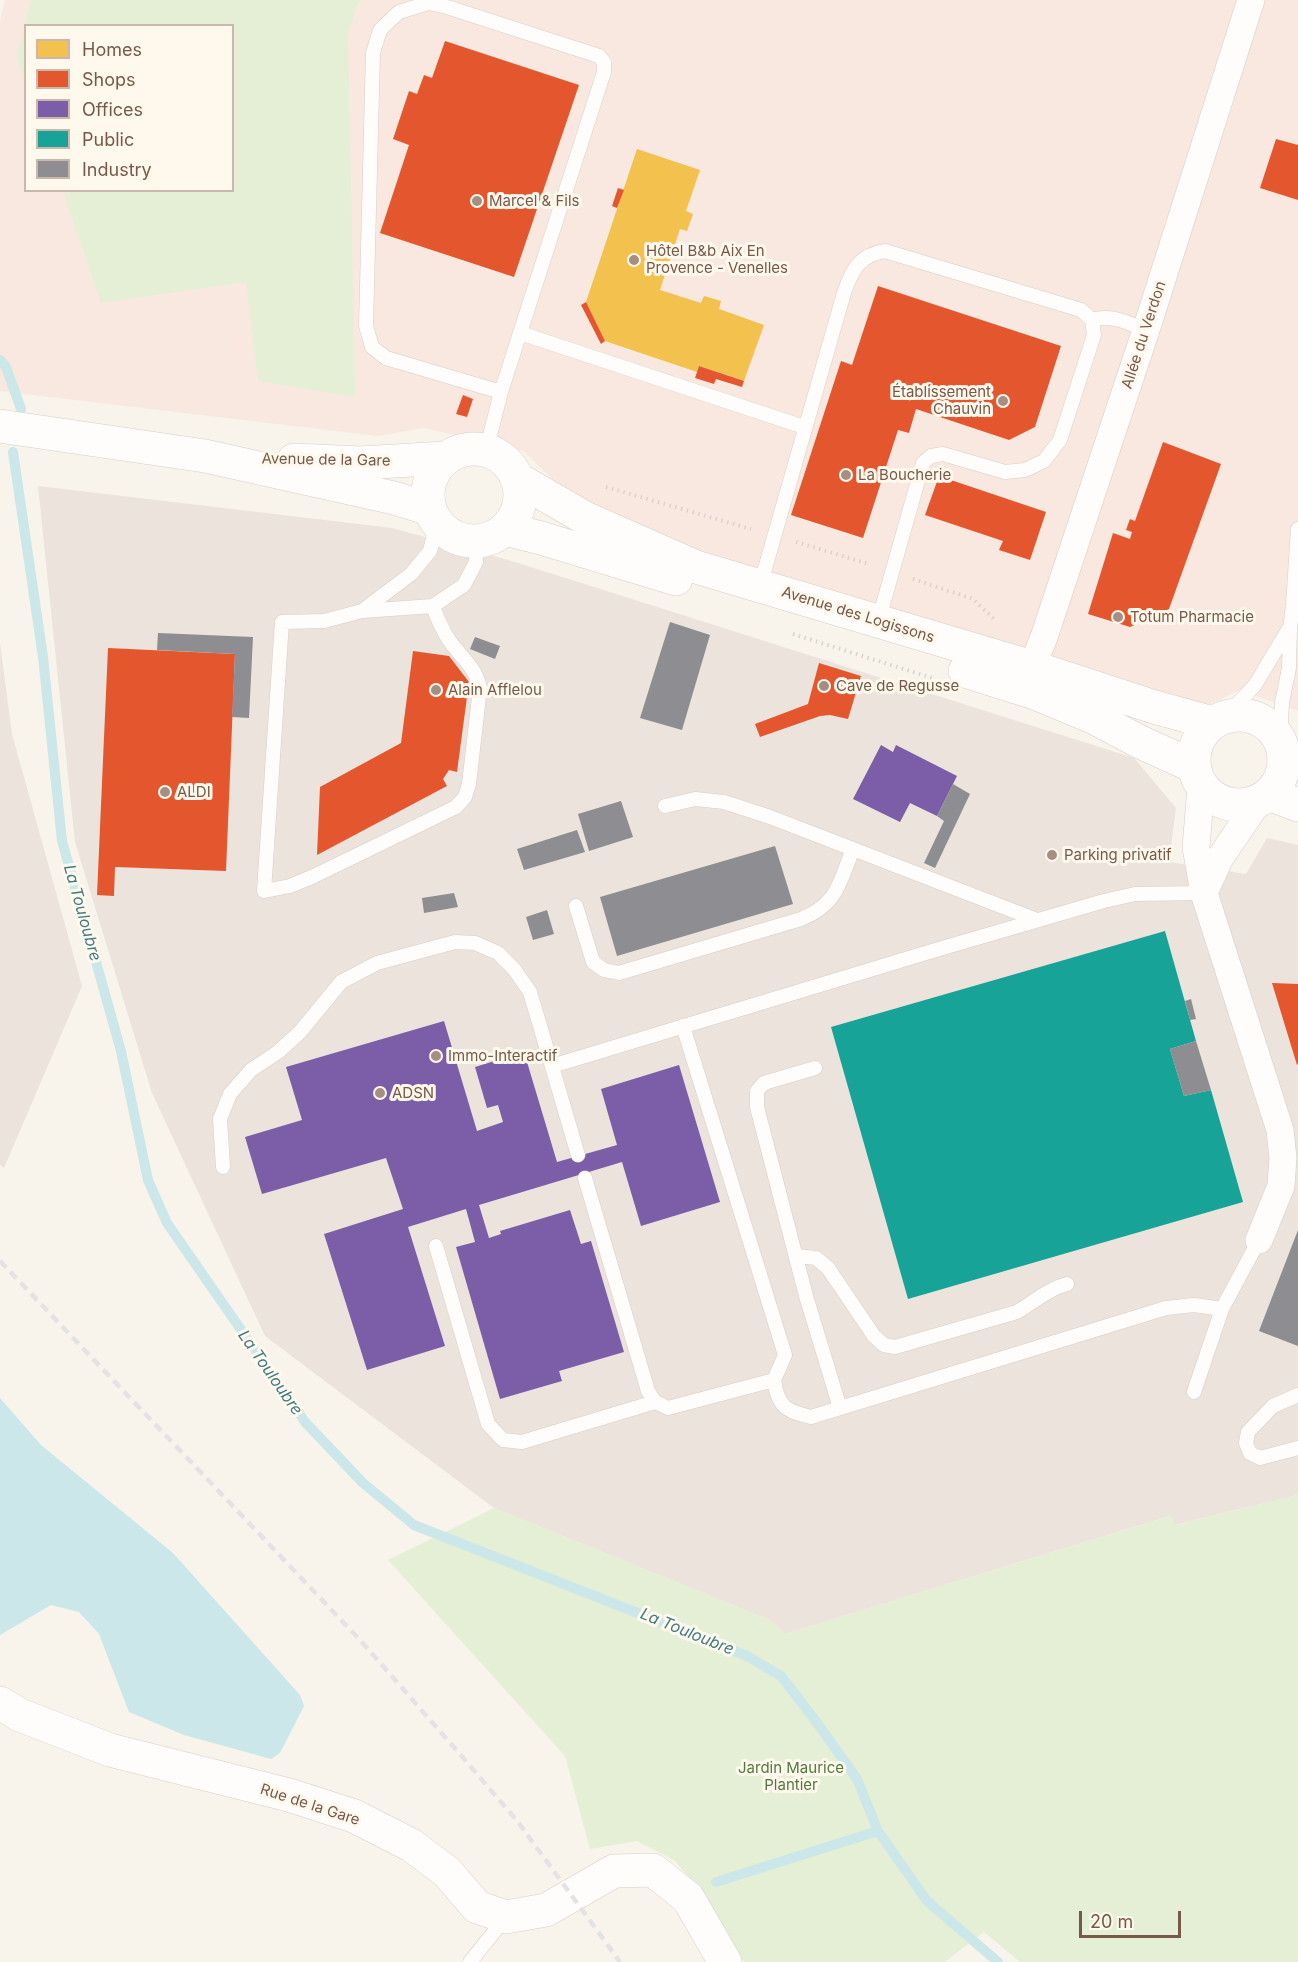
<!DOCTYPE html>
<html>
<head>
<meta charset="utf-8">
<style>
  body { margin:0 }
  #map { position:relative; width:1298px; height:1962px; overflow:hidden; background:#f8f3eb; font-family:Inter,sans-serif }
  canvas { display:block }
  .legend { position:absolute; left:24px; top:24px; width:210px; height:168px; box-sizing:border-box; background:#fff8ed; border:2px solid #c9b8ab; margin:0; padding:8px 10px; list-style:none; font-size:18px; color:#785949 }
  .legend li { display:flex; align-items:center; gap:12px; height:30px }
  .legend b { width:30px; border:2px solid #c9b8ab }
  .scale { position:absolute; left:1079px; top:1911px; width:102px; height:27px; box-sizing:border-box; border:3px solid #785949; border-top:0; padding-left:8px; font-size:18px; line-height:21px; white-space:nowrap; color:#785949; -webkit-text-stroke:4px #fff8ed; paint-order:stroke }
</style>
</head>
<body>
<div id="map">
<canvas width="1298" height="1962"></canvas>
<ul class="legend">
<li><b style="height:16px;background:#f2c14e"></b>Homes</li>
<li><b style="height:16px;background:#e4572e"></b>Shops</li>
<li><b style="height:16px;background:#7b5ea7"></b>Offices</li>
<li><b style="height:16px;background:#17a398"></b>Public</li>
<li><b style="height:16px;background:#8d8d92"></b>Industry</li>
</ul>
<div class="scale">20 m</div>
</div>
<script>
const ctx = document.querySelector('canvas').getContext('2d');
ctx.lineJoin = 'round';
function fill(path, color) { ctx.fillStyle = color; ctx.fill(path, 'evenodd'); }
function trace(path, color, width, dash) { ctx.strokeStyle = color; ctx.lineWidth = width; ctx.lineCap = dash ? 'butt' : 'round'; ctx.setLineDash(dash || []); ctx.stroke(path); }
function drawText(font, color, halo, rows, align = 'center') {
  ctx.font = font + ' Inter,sans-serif'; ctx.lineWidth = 6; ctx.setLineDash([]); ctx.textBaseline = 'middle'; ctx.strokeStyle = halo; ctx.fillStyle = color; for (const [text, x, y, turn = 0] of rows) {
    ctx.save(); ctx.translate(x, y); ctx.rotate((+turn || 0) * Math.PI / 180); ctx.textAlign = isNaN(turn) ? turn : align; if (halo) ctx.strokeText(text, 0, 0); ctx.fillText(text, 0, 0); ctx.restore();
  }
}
fill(new Path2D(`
  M 5,0 L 1298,0 L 1298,711 L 1240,690 L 1205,706 L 696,554 L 581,506 L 523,451 L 424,428 L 378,436 L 0,391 L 0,22 ZM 26,26 L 232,26 L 232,190 L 26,190 Z`), '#f8e8df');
fill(new Path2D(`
  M 38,486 L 392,528 L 515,562 L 1134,758 L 1176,808 L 1169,862 L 1246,874 L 1267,838 L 1298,845 L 1298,1495 L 1174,1525 L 1170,1516 L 785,1634 L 772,1621 L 494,1508 L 265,1336 L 152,1093 L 75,842 Z
  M 0,643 L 12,734 L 82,986 L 4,1168 L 0,1165 Z`), '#ebe3dc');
fill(new Path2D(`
  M 31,0 L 362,0 L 358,4 L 348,32 L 355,397 L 258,381 L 246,282 L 101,303 L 63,191 L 232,190 L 232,26 L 26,26 L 25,83 L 17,58 Z
  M 1298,1495 L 1298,1962 L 1020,1962 L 984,1932 L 945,1962 L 744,1962 L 703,1894 L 674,1860 L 637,1841 L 590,1849 L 565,1756 L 388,1560 L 494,1508 L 772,1621 L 785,1634 L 1171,1516 L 1175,1525 Z`), '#e5efd6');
fill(new Path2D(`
  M 0,1398 L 41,1445 L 173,1553 L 300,1695 L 304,1706 L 280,1753 L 271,1759 L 184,1735 L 129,1712 L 99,1634 L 79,1612 L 51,1605 L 0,1635 Z`), '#cce7e9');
fill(new Path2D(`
  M 637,149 L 700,170 L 686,211 L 693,214 L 687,231 L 680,229 L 660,290 L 701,303 L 704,296 L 721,301 L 719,309 L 764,325 L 744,381 L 699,366 L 697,372 L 605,341 L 586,302 Z`), '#f2c14e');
fill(new Path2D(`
  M 445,41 L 579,85 L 514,277 L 380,233 L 409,145 L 393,139 L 409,91 L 417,94 L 424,75 L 432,78 Z
  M 1276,139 L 1298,145 L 1298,200 L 1260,188 Z
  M 618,188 L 624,190 L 617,208 L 612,206 Z
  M 878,286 L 1061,346 L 1035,427 L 1009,440 L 916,409 L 909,433 L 898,430 L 863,538 L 791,515 L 841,361 L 852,365 Z
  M 586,302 L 605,341 L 601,344 L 581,305 Z
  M 699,366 L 744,381 L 742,387 L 716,379 L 714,384 L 695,378 Z
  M 463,395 L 473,399 L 467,417 L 456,414 Z
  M 1163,442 L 1221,464 L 1169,609 L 1130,627 L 1088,614 L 1113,533 L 1130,539 L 1132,532 L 1126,530 L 1130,519 L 1135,521 Z
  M 939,476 L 1046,512 L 1030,560 L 999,550 L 1003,541 L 925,515 Z
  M 108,648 L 235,654 L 226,871 L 115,867 L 114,896 L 97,895 Z
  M 413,651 L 449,656 L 469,682 L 457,772 L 449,770 L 443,779 L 447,786 L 317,855 L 320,787 L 401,743 Z
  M 819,663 L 861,676 L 848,719 L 830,715 L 820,716 L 760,737 L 755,724 L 808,704 Z
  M 1272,983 L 1298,984 L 1298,1064 L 1297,1065 Z`), '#e4572e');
fill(new Path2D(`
  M 881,745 L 893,752 L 896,745 L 957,776 L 937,816 L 910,803 L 900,822 L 853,799 Z
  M 444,1021 L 477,1131 L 503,1122 L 498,1105 L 487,1108 L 475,1067 L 524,1052 L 557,1162 L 617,1145 L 601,1089 L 679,1065 L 720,1202 L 641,1226 L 622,1162 L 479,1205 L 489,1238 L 501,1234 L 500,1231 L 570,1210 L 581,1244 L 591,1241 L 624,1352 L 559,1371 L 562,1381 L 500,1399 L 456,1247 L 475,1242 L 466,1209 L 408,1227 L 445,1346 L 367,1370 L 324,1234 L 403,1209 L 386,1158 L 262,1194 L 245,1137 L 302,1120 L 286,1067 Z`), '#7b5ea7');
fill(new Path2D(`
  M 1165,931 L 1196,1041 L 1170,1049 L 1184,1096 L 1211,1090 L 1243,1202 L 908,1299 L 831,1027 Z`), '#17a398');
fill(new Path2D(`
  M 670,622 L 710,635 L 682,730 L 640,718 Z
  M 158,633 L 253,637 L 249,718 L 232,717 L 235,654 L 157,650 Z
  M 475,637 L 500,646 L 495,659 L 470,649 Z
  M 953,784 L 970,794 L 935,868 L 924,863 L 944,821 L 937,816 Z
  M 621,801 L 633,837 L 589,851 L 578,814 Z
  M 577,830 L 585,852 L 524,870 L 517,849 Z
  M 775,846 L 793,904 L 617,956 L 600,897 Z
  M 454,893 L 458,907 L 424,913 L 422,898 Z
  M 547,910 L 554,934 L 533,940 L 526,917 Z
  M 1191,999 L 1196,1019 L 1190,1020 L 1185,1001 Z
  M 1196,1041 L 1211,1090 L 1184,1096 L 1170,1049 Z
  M 1298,1230 L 1298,1346 L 1259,1331 Z`), '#8d8d92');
trace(new Path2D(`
  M 0,360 L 6,367 L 21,409
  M 13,452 L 43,657 L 62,841 L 121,1051 L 148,1180 L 167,1223 L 305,1422 L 363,1483 L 414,1525 L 747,1656 L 781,1676 L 815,1720 L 857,1779 L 878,1831 L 927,1901 L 998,1962
  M 716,1882 L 878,1831`), '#cce7e9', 10);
const lane = new Path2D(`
  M 1092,320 C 1112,314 1128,323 1146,330
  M 520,333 L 804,427
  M 486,451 L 501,392 L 604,72 L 604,62 L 599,56 L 447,7 L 428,3 L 399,12 L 380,30 L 373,53 L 366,326 L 372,347 L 386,358 L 501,392
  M 760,586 L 844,293 C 852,270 859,255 885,251 L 1081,310 L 1092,320 L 1094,335 L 1060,440 L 1044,461 L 1025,470 L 1005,472 L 943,454 L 931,456 L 923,463 L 878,622
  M 433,606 C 437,618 442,629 449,640 C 462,659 474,664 480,688 L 469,784 L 465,797 L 456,807 L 314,876 L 290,886 L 264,891 L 282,622 L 324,621 L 362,611 L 433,606 L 464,585 L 476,562 L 477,541
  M 362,611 L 411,574 L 430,551 L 437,523
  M 1226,716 L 1255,685 L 1288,630
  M 1280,742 L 1282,703 L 1289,668 L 1290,629 L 1293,605 L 1298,529
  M 665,806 L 695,799 L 724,802 L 770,817 L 1037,920
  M 576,906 L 593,962 L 604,970 L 619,973 L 801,919 C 838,904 839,883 853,849
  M 683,1026 L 785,1355 L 774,1380
  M 552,1066 L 939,949 L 1104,901 L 1135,894 L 1204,893
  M 815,1068 L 764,1083 L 757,1091 L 757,1107 L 806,1296 L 840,1408
  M 223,1167 L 220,1119 L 230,1094 L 251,1070 L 278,1052 L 300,1032 L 341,982 L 377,963 L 455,942 L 475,943 L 498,953 L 514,969 L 530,992 L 578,1155
  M 585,1178 L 648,1391 L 655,1402 L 668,1408 L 774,1380 C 778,1407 786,1411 811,1417 L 1166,1308 L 1194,1305 L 1222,1309 L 1259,1240
  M 436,1246 L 488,1424 L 503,1440 L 522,1442 L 655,1402
  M 796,1256 L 816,1258 L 828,1268 L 874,1336 L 884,1345 L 895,1347 L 1017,1312 C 1034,1302 1048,1289 1067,1284
  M 1194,1392 L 1222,1309
  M 1298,1395 L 1273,1406 L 1248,1432 L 1246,1443 L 1250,1453 L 1260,1458 L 1298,1448
  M 470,1962 L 506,1917`);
const street = new Path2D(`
  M 1032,667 L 1044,637 L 1146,330 L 1251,0
  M 1201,787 L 1196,847 L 1204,893 L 1280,1130 L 1283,1158 L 1281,1186 L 1259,1240
  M 1204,893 L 1220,858 L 1258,802`);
const secondary = new Path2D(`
  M 0,426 L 205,456 L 394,498 L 430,509
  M428 495a46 46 0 1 1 92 0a46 46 0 1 1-92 0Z
  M 294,460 L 360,463 L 446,458
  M 516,478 L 585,518 L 696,567 L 1032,667 L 1151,706 L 1212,723
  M 505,529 L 541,538 L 676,579
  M 965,671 L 1035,693 L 1095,718 L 1138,741 L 1193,766
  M1194 760a45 45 0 1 1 90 0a45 45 0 1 1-90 0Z
  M 1269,794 L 1298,805
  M 0,1703 L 20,1715 L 110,1750 L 289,1795 L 354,1816 L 411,1845 L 447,1872 L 477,1907 L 506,1917 L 546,1910 L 614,1871 L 653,1870 L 688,1898 L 725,1962`);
trace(lane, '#d6cec8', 15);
trace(street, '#d6cec8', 28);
trace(secondary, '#d7cec8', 34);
trace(new Path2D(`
  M 606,487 L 751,529
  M 796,542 L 869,564
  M 913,579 L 973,599 L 994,619
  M 793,634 L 932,678`), '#dbd2cd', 4, [1.5, 4.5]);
trace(lane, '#fefdfc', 14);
trace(street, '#fefdfc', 27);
trace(secondary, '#fefdfc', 33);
trace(new Path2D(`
  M 0,1261 L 361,1641 L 459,1753 L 518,1822 L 620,1962`), '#e5e2e5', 4.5, [9, 6]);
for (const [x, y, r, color] of [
  [477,201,6,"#a58f82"],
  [634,260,6,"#a58f82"],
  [1003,401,6,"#a58f82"],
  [846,475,6,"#a58f82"],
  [1118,617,6,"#a58f82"],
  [824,686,6,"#a58f82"],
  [436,690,6,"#a58f82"],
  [165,792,6,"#a58f82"],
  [1052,855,6,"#a58f82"],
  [436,1056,6,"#a58f82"],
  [380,1093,6,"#a58f82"]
]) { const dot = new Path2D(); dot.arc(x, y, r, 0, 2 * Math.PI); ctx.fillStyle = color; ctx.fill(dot); trace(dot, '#fff8ed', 2); }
drawText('15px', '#785949', '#fff8ed', [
  ["Marcel & Fils",489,201],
  ["Hôtel B&b Aix En",646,251],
  ["Provence - Venelles",646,268],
  ["Établissement",991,392,"right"],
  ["Chauvin",991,409,"right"],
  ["La Boucherie",858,475],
  ["Totum Pharmacie",1130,617],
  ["Cave de Regusse",836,686],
  ["Alain Afflelou",448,690],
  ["ALDI",177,792],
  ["Parking privatif",1064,855],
  ["Immo-Interactif",448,1056],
  ["ADSN",392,1093]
], 'left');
drawText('15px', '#785949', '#fff8ed', [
  ["Allée du Verdon",1144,335,-72],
  ["Avenue de la Gare",326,460,1],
  ["Avenue des Logissons",858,615,17],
  ["Rue de la Gare",310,1805,18]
]);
drawText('15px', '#51793e', '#fff8ed', [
  ["Jardin Maurice",791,1768],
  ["Plantier",791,1785]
]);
drawText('italic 16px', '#3f7b85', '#fff8ed', [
  ["La Touloubre",82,913,74],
  ["La Touloubre",270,1373,55],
  ["La Touloubre",687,1632,22]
]);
</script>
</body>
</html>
